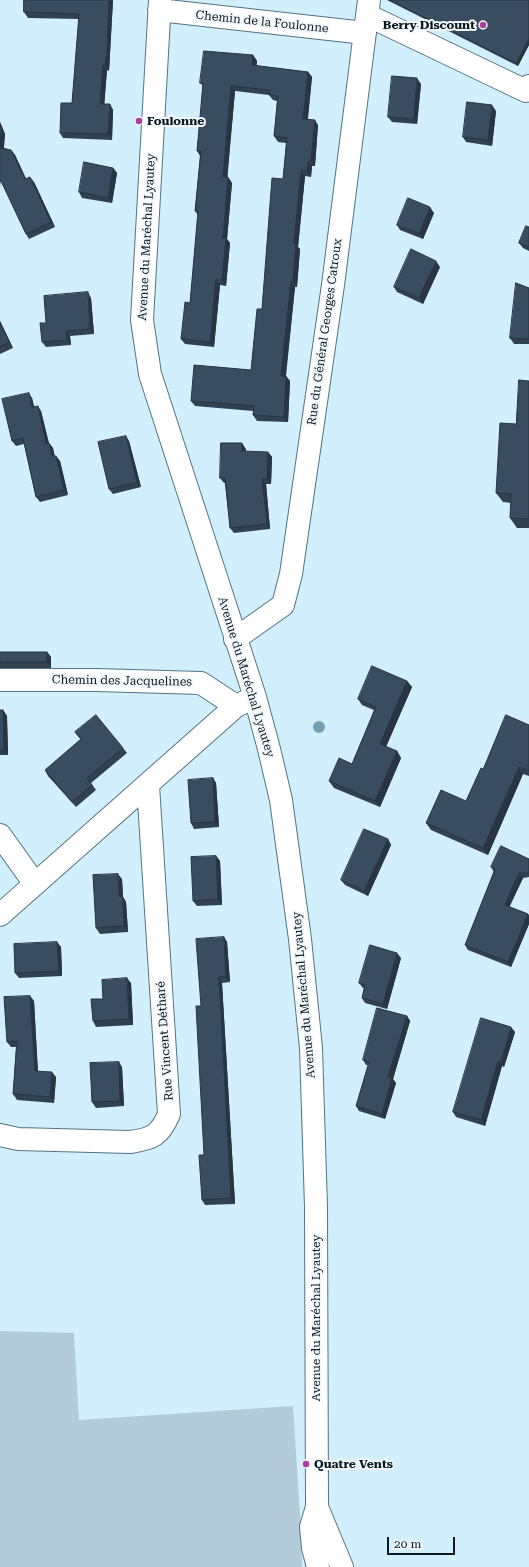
<!DOCTYPE html>
<html>
<head>
<meta charset="utf-8">
<style>
  body { margin:0 }
  #map { position:relative; width:529px; height:1567px; overflow:hidden; background:#d2effe; font-family:"Roboto Serif",serif }
  canvas { display:block }
  .scale { position:absolute; left:387px; top:1537px; width:68px; height:18px; box-sizing:border-box; border:2px solid #0b181e; border-top:0; padding-left:5px; font-size:12px; line-height:14px; white-space:nowrap; color:#0b181e; -webkit-text-stroke:3px #f1f8fc; paint-order:stroke }
</style>
</head>
<body>
<div id="map">
<canvas width="529" height="1567"></canvas>
<div class="scale">20 m</div>
</div>
<script>
const ctx = document.querySelector('canvas').getContext('2d');
ctx.lineJoin = 'round';
function fill(path, color) { ctx.fillStyle = color; ctx.fill(path, 'evenodd'); }
function trace(path, color, width, dash) { ctx.strokeStyle = color; ctx.lineWidth = width; ctx.lineCap = dash ? 'butt' : 'round'; ctx.setLineDash(dash || []); ctx.stroke(path); }
function drawText(font, color, halo, rows, align = 'center') {
  ctx.font = font + ' "Roboto Serif",serif'; ctx.lineWidth = 4; ctx.setLineDash([]); ctx.textBaseline = 'middle'; ctx.strokeStyle = halo; ctx.fillStyle = color; for (const [text, x, y, turn = 0] of rows) {
    ctx.save(); ctx.translate(x, y); ctx.rotate((+turn || 0) * Math.PI / 180); ctx.textAlign = isNaN(turn) ? turn : align; if (halo) ctx.strokeText(text, 0, 0); ctx.fillText(text, 0, 0); ctx.restore();
  }
}
fill(new Path2D(`
  M 0,1331 L 74,1333 L 79,1420 L 293,1406 L 301,1531 L 302,1567 L 0,1567 Z`), '#b4ccd9');
const minor = new Path2D(`
  M 160,0 L 142,320 L 150,374 L 255,697 L 269,749 L 281,800 L 300,939 L 311,1048 L 316,1207 L 317,1507 L 311,1527 L 313,1548 L 318,1567
  M 159,10 L 365,33
  M 367,15 L 526,91 L 529,86
  M 235,639 L 283,605 L 291,574 L 333,285 L 369,0
  M 0,680 L 96,680 L 201,683 L 236,706
  M 0,835 L 35,884
  M 0,915 L 236,706 L 255,697
  M 0,1135 L 18,1139 L 130,1142 C 153,1139 160,1135 169,1114 L 148,785
  M 317,1507 L 342,1567`);
trace(minor, '#527484', 24);
trace(minor, '#fff', 22);
ctx.fillStyle = '#739fb3';
for (const [x, y] of [
  [319,727]
]) { ctx.beginPath(); ctx.arc(x, y, 6, 0, 2 * Math.PI); ctx.fill(); }
fill(new Path2D(`
  M 113,0 L 110,54 L 109,71 L 107,70 L 104,104 L 110,104 L 113,110 L 112,140 L 63,138 L 60,133 L 72,103 L 79,19 L 28,18 L 24,12 Z
  M 387,0 L 529,0 L 529,45 L 518,66 Z
  M 253,55 L 257,61 L 256,66 L 308,72 L 312,77 L 308,119 L 318,125 L 315,166 L 312,166 L 311,177 L 305,176 L 298,247 L 300,249 L 297,287 L 295,287 L 286,376 L 290,381 L 288,422 L 257,421 L 253,415 L 253,411 L 195,406 L 191,401 L 251,370 L 262,309 L 283,179 L 286,143 L 278,142 L 274,136 L 277,101 L 273,100 L 269,95 L 235,91 L 227,177 L 228,177 L 232,183 L 227,239 L 230,243 L 226,286 L 220,285 L 214,347 L 185,344 L 181,339 L 190,303 L 198,215 L 195,211 L 200,156 L 197,151 L 203,86 L 200,83 Z
  M 421,84 L 417,124 L 392,122 L 388,117 Z
  M 496,111 L 492,146 L 466,142 L 463,137 Z
  M 0,122 L 5,134 L 4,148 L 11,150 L 15,155 L 26,179 L 34,182 L 55,227 L 29,239 L 26,234 L 1,180 L 0,186 Z
  M 113,168 L 117,173 L 112,203 L 82,198 L 79,192 Z
  M 434,213 L 423,239 L 400,230 L 397,225 Z
  M 529,227 L 529,251 L 523,248 L 519,243 Z
  M 440,267 L 423,304 L 397,292 L 394,287 Z
  M 529,288 L 529,344 L 514,344 L 510,338 Z
  M 91,298 L 94,334 L 70,336 L 71,345 L 46,347 L 42,342 L 46,323 Z
  M 0,321 L 13,348 L 0,354 Z
  M 529,381 L 529,528 L 517,528 L 510,518 L 511,503 L 503,502 L 496,493 Z
  M 32,398 L 34,406 L 41,411 L 49,443 L 53,448 L 54,456 L 56,456 L 60,461 L 68,495 L 40,502 L 36,497 L 24,444 L 16,446 L 12,441 Z
  M 129,441 L 141,487 L 113,494 L 109,489 Z
  M 246,449 L 246,452 L 268,452 L 272,457 L 271,484 L 266,484 L 270,529 L 234,533 L 230,528 L 225,483 L 224,483 L 220,478 Z
  M 0,652 L 47,652 L 51,657 L 51,668 L 0,668 Z
  M 407,681 L 412,687 L 386,747 L 397,751 L 401,758 L 380,807 L 334,788 L 329,781 L 352,764 L 374,710 L 362,705 L 358,699 Z
  M 0,710 L 3,710 L 7,716 L 8,755 L 0,755 Z
  M 529,725 L 529,776 L 523,774 L 488,855 L 431,830 L 426,823 L 466,801 L 483,769 Z
  M 75,732 L 123,748 L 127,753 L 91,783 L 96,790 L 76,807 L 48,776 L 45,770 L 81,740 Z
  M 213,778 L 216,783 L 219,827 L 194,829 L 191,823 Z
  M 388,839 L 391,845 L 368,896 L 345,885 L 341,880 Z
  M 216,856 L 220,861 L 222,905 L 197,906 L 193,901 Z
  M 529,859 L 529,877 L 523,878 L 509,907 L 528,914 L 529,916 L 529,924 L 511,967 L 468,950 L 465,945 L 494,872 L 491,867 Z
  M 122,879 L 123,897 L 126,902 L 128,932 L 100,934 L 96,928 Z
  M 224,937 L 227,942 L 230,982 L 222,983 L 235,1204 L 205,1205 L 202,1200 L 204,1155 L 201,1006 Z
  M 57,942 L 61,947 L 62,976 L 19,978 L 15,973 Z
  M 401,958 L 387,1009 L 365,1003 L 362,998 L 364,988 L 363,988 L 359,983 Z
  M 131,983 L 133,1025 L 96,1027 L 93,1021 L 103,999 Z
  M 30,996 L 34,1001 L 38,1071 L 56,1077 L 54,1103 L 17,1100 L 13,1094 L 16,1047 L 11,1047 L 7,1042 Z
  M 407,1016 L 410,1021 L 393,1079 L 396,1083 L 385,1119 L 359,1111 L 356,1106 L 368,1065 L 366,1065 L 363,1060 Z
  M 515,1032 L 504,1067 L 502,1066 L 485,1126 L 456,1117 L 453,1112 Z
  M 122,1067 L 124,1106 L 96,1108 L 92,1102 Z`), '#324152');
fill(new Path2D(`
  M 109,0 L 113,0 L 110,54 L 109,71 L 105,65 Z
  M 529,39 L 529,45 L 518,66 L 516,63 Z
  M 253,55 L 257,61 L 256,71 L 252,65 Z
  M 103,65 L 107,70 L 104,109 L 100,104 Z
  M 308,72 L 312,77 L 307,124 L 303,119 Z
  M 417,78 L 421,84 L 417,124 L 414,119 Z
  M 231,86 L 235,91 L 227,182 L 223,177 Z
  M 110,104 L 113,110 L 112,140 L 108,134 Z
  M 492,105 L 496,111 L 492,146 L 488,140 Z
  M 315,120 L 318,125 L 315,166 L 311,161 Z
  M 0,122 L 5,134 L 3,153 L 0,148 Z
  M 11,150 L 15,155 L 29,185 L 25,179 Z
  M 308,161 L 312,166 L 311,177 L 307,171 Z
  M 113,168 L 117,173 L 112,203 L 108,198 Z
  M 301,171 L 305,176 L 298,247 L 300,249 L 297,287 L 293,282 L 294,243 Z
  M 30,177 L 34,182 L 55,227 L 51,222 Z
  M 228,177 L 232,183 L 227,239 L 230,243 L 226,286 L 222,280 L 223,238 Z
  M 430,207 L 434,213 L 423,239 L 419,234 Z
  M 436,261 L 440,267 L 423,304 L 419,298 Z
  M 216,280 L 220,285 L 214,347 L 210,342 Z
  M 291,281 L 295,287 L 285,381 L 281,376 Z
  M 88,292 L 91,298 L 94,334 L 90,329 Z
  M 0,321 L 13,348 L 9,342 L 0,323 Z
  M 66,331 L 70,336 L 71,345 L 67,340 Z
  M 286,376 L 290,381 L 288,422 L 284,417 Z
  M 29,393 L 32,398 L 35,412 L 32,407 Z
  M 38,406 L 41,411 L 50,449 L 46,444 Z
  M 126,436 L 129,441 L 141,487 L 137,482 Z
  M 49,443 L 53,448 L 56,461 L 52,456 Z
  M 242,443 L 246,449 L 245,457 L 242,451 Z
  M 268,452 L 272,457 L 271,484 L 267,479 Z
  M 56,456 L 60,461 L 68,495 L 64,490 Z
  M 262,479 L 266,484 L 270,529 L 267,524 Z
  M 47,652 L 51,657 L 51,668 L 47,662 Z
  M 407,681 L 412,687 L 384,751 L 380,744 Z
  M 3,710 L 7,716 L 8,755 L 4,750 Z
  M 397,751 L 401,758 L 380,807 L 375,801 Z
  M 519,767 L 523,774 L 488,855 L 483,848 Z
  M 213,778 L 216,783 L 219,827 L 215,822 Z
  M 388,839 L 391,845 L 368,896 L 364,891 Z
  M 216,856 L 220,861 L 222,905 L 218,899 Z
  M 519,873 L 523,878 L 508,910 L 505,905 Z
  M 118,874 L 122,879 L 123,897 L 126,902 L 128,932 L 124,926 L 119,896 Z
  M 528,914 L 529,916 L 529,924 L 511,967 L 508,962 Z
  M 224,937 L 227,942 L 230,982 L 226,977 Z
  M 57,942 L 61,947 L 62,976 L 59,971 Z
  M 397,953 L 401,958 L 387,1009 L 383,1004 Z
  M 219,977 L 222,983 L 235,1204 L 231,1198 Z
  M 127,978 L 131,983 L 133,1025 L 129,1019 Z
  M 30,996 L 34,1001 L 38,1076 L 35,1071 Z
  M 407,1016 L 410,1021 L 393,1079 L 396,1083 L 385,1119 L 382,1114 L 388,1077 Z
  M 511,1027 L 515,1032 L 504,1067 L 501,1062 Z
  M 498,1061 L 502,1066 L 485,1126 L 481,1120 Z
  M 119,1062 L 122,1067 L 124,1106 L 120,1101 Z
  M 52,1072 L 56,1077 L 54,1103 L 50,1097 Z`), '#293542');
const building = new Path2D(`
  M 24,0 L 109,0 L 107,49 L 105,65 L 103,65 L 100,104 L 110,104 L 108,134 L 60,133 L 61,103 L 72,103 L 79,14 L 24,12 Z
  M 390,0 L 529,0 L 529,39 L 516,63 Z
  M 204,51 L 253,55 L 252,65 L 308,72 L 303,119 L 315,120 L 311,161 L 308,161 L 307,171 L 301,171 L 294,243 L 296,244 L 293,282 L 291,281 L 281,376 L 286,376 L 284,417 L 253,415 L 254,406 L 191,401 L 194,365 L 251,370 L 257,309 L 262,309 L 272,178 L 283,179 L 287,138 L 274,136 L 278,96 L 269,95 L 270,90 L 231,86 L 223,177 L 228,177 L 223,238 L 226,238 L 222,280 L 216,280 L 210,342 L 181,339 L 185,302 L 190,303 L 198,211 L 195,211 L 201,151 L 197,151 L 203,83 L 200,83 Z
  M 392,76 L 417,78 L 414,119 L 388,117 Z
  M 467,102 L 492,105 L 488,140 L 463,137 Z
  M 0,125 L 2,128 L 0,144 Z
  M 0,148 L 11,150 L 25,179 L 30,177 L 51,222 L 26,234 L 0,179 Z
  M 84,162 L 113,168 L 108,198 L 79,192 Z
  M 408,198 L 430,207 L 419,234 L 397,225 Z
  M 526,226 L 529,227 L 529,247 L 519,243 Z
  M 411,249 L 436,261 L 419,298 L 394,287 Z
  M 516,283 L 529,288 L 529,339 L 510,338 Z
  M 88,292 L 90,329 L 66,331 L 67,340 L 42,342 L 40,323 L 46,323 L 44,296 Z
  M 0,323 L 9,342 L 0,347 Z
  M 519,380 L 529,381 L 529,519 L 510,518 L 511,494 L 496,493 L 500,423 L 516,424 Z
  M 29,393 L 32,407 L 38,406 L 46,444 L 49,443 L 52,456 L 56,456 L 64,490 L 36,497 L 23,438 L 12,441 L 2,399 Z
  M 126,436 L 137,482 L 109,489 L 98,442 Z
  M 221,443 L 242,443 L 242,451 L 268,452 L 267,479 L 262,479 L 267,524 L 230,528 L 225,478 L 220,478 Z
  M 0,652 L 47,652 L 47,662 L 0,662 Z
  M 372,666 L 407,681 L 380,744 L 397,751 L 375,801 L 329,781 L 339,758 L 352,764 L 376,707 L 358,699 Z
  M 0,710 L 3,710 L 4,750 L 0,750 Z
  M 96,715 L 123,748 L 87,778 L 92,785 L 72,802 L 45,770 L 81,739 L 75,732 Z
  M 506,715 L 529,725 L 529,771 L 519,767 L 483,848 L 426,823 L 441,790 L 466,801 L 481,768 L 483,769 Z
  M 213,778 L 215,822 L 191,823 L 188,780 Z
  M 364,829 L 388,839 L 364,891 L 341,880 Z
  M 501,846 L 529,859 L 529,873 L 519,873 L 505,905 L 528,914 L 508,962 L 465,945 L 495,869 L 491,867 Z
  M 216,856 L 218,899 L 193,901 L 191,857 Z
  M 118,874 L 119,896 L 123,897 L 124,926 L 96,928 L 93,875 Z
  M 224,937 L 226,977 L 219,977 L 231,1198 L 202,1200 L 199,1155 L 204,1155 L 196,1006 L 201,1006 L 196,939 Z
  M 57,942 L 59,971 L 15,973 L 14,944 Z
  M 370,945 L 397,953 L 383,1004 L 362,998 L 365,985 L 359,983 Z
  M 127,978 L 129,1019 L 93,1021 L 91,999 L 103,999 L 102,980 Z
  M 30,996 L 35,1071 L 52,1072 L 50,1097 L 13,1094 L 17,1041 L 7,1042 L 4,997 Z
  M 377,1008 L 407,1016 L 388,1077 L 392,1078 L 382,1114 L 356,1106 L 369,1062 L 363,1060 Z
  M 481,1018 L 511,1027 L 501,1062 L 498,1061 L 481,1120 L 453,1112 Z
  M 119,1062 L 120,1101 L 92,1102 L 90,1063 Z`);
fill(building, '#3a4c5f');
trace(building, '#293542', 1);
for (const [x, y, r, color] of [
  [483,25,4,"#aa3e9e"],
  [139,121,4,"#aa3e9e"],
  [306,1464,4,"#aa3e9e"]
]) { const dot = new Path2D(); dot.arc(x, y, r, 0, 2 * Math.PI); ctx.fillStyle = color; ctx.fill(dot); trace(dot, '#f1f8fc', 1.5); }
drawText('12px', '#0b181e', '#f1f8fc', [
  ["Chemin de la Foulonne",262,22,6],
  ["Avenue du Maréchal Lyautey",147,237,-87],
  ["Rue du Général Georges Catroux",325,332,-82],
  ["Avenue du Maréchal Lyautey",246,677,73],
  ["Chemin des Jacquelines",122,681,1],
  ["Avenue du Maréchal Lyautey",304,995,-95],
  ["Rue Vincent Détharé",165,1041,-94],
  ["Avenue du Maréchal Lyautey",316,1318,-90]
]);
drawText('bold 12px', '#0b181e', '#f1f8fc', [
  ["Berry Discount",475,25,"right"],
  ["Foulonne",147,121],
  ["Quatre Vents",314,1464]
], 'left');
</script>
</body>
</html>
